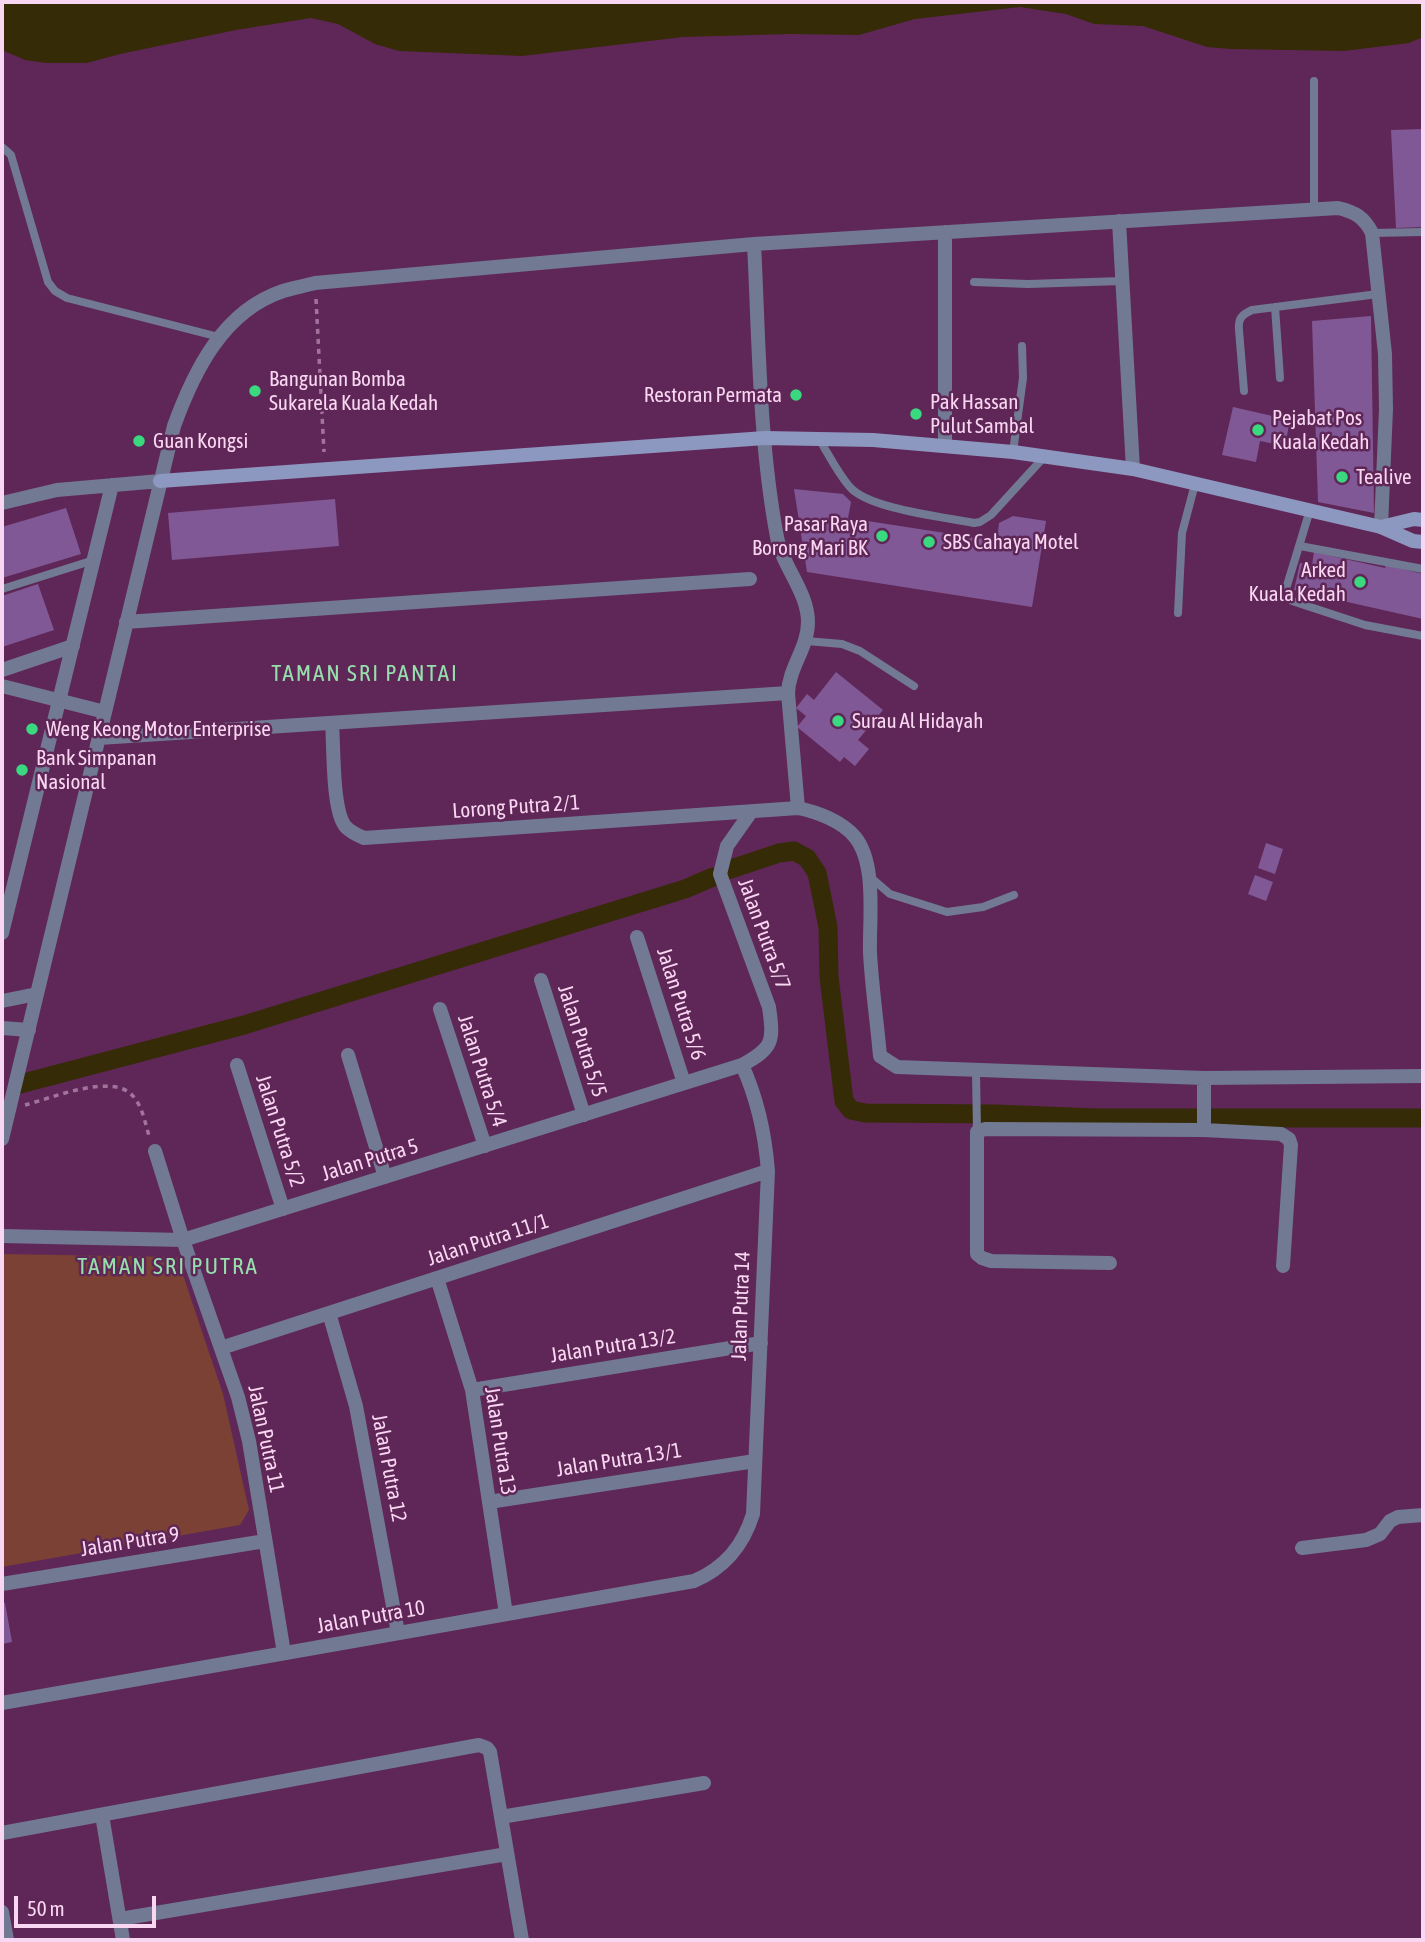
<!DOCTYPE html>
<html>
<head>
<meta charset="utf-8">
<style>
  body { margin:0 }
  #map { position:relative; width:1425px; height:1942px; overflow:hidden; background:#5f2757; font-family:"Asap Condensed",sans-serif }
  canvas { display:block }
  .frame { position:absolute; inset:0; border:4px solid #f9d6f1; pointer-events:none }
  .scale { position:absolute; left:14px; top:1896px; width:142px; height:32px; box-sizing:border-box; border:4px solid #f9d6f1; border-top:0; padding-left:9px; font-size:21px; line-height:24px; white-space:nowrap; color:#f9d6f1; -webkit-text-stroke:5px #5f2757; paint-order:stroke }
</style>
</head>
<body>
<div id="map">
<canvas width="1425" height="1942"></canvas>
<div class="frame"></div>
<div class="scale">50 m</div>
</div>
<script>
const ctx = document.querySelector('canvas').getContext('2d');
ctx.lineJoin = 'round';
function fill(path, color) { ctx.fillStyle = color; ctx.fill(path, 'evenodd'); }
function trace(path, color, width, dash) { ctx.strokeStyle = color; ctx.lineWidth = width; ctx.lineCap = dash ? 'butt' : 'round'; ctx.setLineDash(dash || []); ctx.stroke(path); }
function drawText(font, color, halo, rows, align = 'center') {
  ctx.font = font + ' "Asap Condensed",sans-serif'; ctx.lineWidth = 5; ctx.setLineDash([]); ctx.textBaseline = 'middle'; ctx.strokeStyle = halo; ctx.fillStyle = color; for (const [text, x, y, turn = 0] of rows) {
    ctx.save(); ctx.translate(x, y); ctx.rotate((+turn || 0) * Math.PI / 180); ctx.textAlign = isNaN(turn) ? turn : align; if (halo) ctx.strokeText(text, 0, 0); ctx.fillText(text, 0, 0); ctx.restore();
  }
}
fill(new Path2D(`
  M 2,1254 L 177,1257 L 223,1394 L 249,1510 L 240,1525 L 2,1567 Z`), '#7b4134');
fill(new Path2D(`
  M 2,2 L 1423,2 L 1423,37 L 1409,43 L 1344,51 L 1231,49 L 1207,47 L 1143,26 L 1094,24 L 1066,14 L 1020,7 L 915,19 L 859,35 L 790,34 L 683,37 L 522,56 L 399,51 L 375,44 L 338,24 L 311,18 L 236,30 L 120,54 L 87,63 L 46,63 L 25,60 L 2,50 Z`), '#352b07');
trace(new Path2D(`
  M 728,870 L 779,853 L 794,851 L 807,858 L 817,873 L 828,927 L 829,977 L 844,1101 L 851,1110 L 865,1113 L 996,1114 L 1096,1118 L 1423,1118
  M 20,1084 L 244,1025 L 685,889 L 713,877`), '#352b07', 19);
fill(new Path2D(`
  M 1423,129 L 1423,227 L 1396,228 L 1391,130 Z
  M 1371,316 L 1374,513 L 1318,502 L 1312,321 Z
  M 1233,407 L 1290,420 L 1285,446 L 1260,441 L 1256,462 L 1222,455 Z
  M 794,489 L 843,494 L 851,502 L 848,518 L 997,541 L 999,523 L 1013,516 L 1046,521 L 1032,607 L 807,572 Z
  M 335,499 L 339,546 L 172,560 L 168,513 Z
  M 66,508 L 81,554 L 2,578 L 2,527 Z
  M 1314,552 L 1385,568 L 1386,565 L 1423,574 L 1423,619 L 1294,590 L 1300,563 L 1312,565 Z
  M 38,584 L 54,630 L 2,647 L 2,596 Z
  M 836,672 L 883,710 L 858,740 L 869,749 L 855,766 L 844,757 L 840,762 L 797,727 L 806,716 L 796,708 L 807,694 L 814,700 Z
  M 1266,843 L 1283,849 L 1275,874 L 1258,868 Z
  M 1255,875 L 1273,882 L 1266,901 L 1248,894 Z
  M 2,1603 L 5,1603 L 12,1642 L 2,1644 Z`), '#815896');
trace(new Path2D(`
  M 316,299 L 324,452
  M 25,1105 C 52,1098 111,1073 132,1095 C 142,1105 145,1122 149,1136`), '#a3749b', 3.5, [5, 5]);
trace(new Path2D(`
  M 2,147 L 11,155 L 48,282 L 55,291 L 67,298 L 219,337
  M 1314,210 L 1314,81
  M 1372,233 L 1422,232
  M 974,282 L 1028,284 L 1122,281
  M 1275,307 L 1280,378
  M 1244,391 L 1239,330 C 1238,319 1241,315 1252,310 L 1378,294
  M 819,439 C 829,455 837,472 849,486 C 867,509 944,517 974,523 L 980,522 L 991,515 L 1045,456
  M 1013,452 L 1023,378 L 1022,346
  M 1310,510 L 1285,592 L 1292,601 L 1365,625 L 1423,636
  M 1300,546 L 1423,569
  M 2,589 L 94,560
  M 1178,613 L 1182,533 L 1195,484
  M 806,641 L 842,644 L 860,651 L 914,686
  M 869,876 L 890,894 L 947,912 L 983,907 L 1014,895
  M 976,1071 L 977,1132`), '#727992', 8);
trace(new Path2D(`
  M 1119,221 L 1133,469
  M 945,232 L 945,445
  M 754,244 C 759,341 759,441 777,537 C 782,566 808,592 808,622 C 808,648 789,667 788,693 L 798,808
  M 2,503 L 57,490 L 160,481
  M 126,622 L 750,579
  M 2,670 L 73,646
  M 2,686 L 105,712
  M 332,724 C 334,747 332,809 345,826 C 350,832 357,835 364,838 L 798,808 C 817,812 842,821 855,837 C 877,864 869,920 870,953 C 872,988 877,1022 880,1056 L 897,1067 L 1204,1078 L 1423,1076
  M 99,738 L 788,693
  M 2,933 L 112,485
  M 637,937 L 684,1083
  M 541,980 L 584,1115
  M 2,1001 L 37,994
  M 440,1009 L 485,1146
  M 2,1028 L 29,1030
  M 348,1055 L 385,1177
  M 237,1065 L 283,1209
  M 1204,1078 L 1204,1130 L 1281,1134 L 1289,1139 L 1291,1145 L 1283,1266
  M 2,1139 L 174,426 C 194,371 223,311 283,291 C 293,288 304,286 315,283 L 754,244 L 1338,208 C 1355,212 1364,217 1372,233 L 1385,354 L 1386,409 L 1381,527
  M 155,1151 L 183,1240 L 238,1397 L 249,1441 L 284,1653
  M 2,1236 L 183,1240 L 742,1065 C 773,1048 774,1042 769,1007 L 720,874 L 727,846 L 751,812
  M 1110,1263 L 991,1261 L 982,1258 L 977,1254 L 977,1132 L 985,1129 L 1204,1130
  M 437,1278 L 472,1390 L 506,1614
  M 329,1313 L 356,1406 L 398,1633
  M 221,1348 L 768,1171
  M 472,1390 L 761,1343
  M 489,1502 L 755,1461
  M 1302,1548 L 1366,1540 L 1380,1534 L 1390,1521 L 1398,1517 L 1423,1515
  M 2,1584 L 265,1541
  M 2,1703 L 694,1581 C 725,1568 743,1546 753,1514 L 768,1171 C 765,1133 758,1100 742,1065
  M 102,1815 L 123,1940
  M 501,1817 L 704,1783
  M 2,1833 L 479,1745 L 487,1748 L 490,1752 L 522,1940
  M 2,1912 L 7,1940
  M 120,1919 L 507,1854`), '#727992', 14);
trace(new Path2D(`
  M 160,481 L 765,438 L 873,440 L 1013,452 L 1133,469 L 1381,527 L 1413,541 L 1423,542
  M 1381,527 L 1414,519 L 1423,520`), '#8d98c0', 14);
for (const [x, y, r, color] of [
  [255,391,7,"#3ad87f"],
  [796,395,7,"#3ad87f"],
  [916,414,7,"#3ad87f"],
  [1258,430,7,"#3ad87f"],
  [139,441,7,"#3ad87f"],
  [1342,477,7,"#3ad87f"],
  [882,536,7,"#3ad87f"],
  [929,542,7,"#3ad87f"],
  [1360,582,7,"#3ad87f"],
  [838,721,7,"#3ad87f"],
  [32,729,7,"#3ad87f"],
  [22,770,7,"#3ad87f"]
]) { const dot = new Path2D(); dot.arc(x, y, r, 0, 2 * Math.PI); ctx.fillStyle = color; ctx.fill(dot); trace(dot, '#5f2757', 2.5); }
drawText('21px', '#f9d6f1', '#5f2757', [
  ["Bangunan Bomba",269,379],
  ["Sukarela Kuala Kedah",269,403],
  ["Restoran Permata",782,395,"right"],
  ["Pak Hassan",930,402],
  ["Pulut Sambal",930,426],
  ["Pejabat Pos",1272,418],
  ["Kuala Kedah",1272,442],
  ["Guan Kongsi",153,441],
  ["Tealive",1356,477],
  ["Pasar Raya",868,524,"right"],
  ["Borong Mari BK",868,548,"right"],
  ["SBS Cahaya Motel",943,542],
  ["Arked",1346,570,"right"],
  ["Kuala Kedah",1346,594,"right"],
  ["Surau Al Hidayah",852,721],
  ["Weng Keong Motor Enterprise",46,729],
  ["Bank Simpanan",36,758],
  ["Nasional",36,782]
], 'left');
drawText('21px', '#f9d6f1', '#5f2757', [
  ["Lorong Putra 2/1",516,807,-4],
  ["Jalan Putra 5/7",764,934,70],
  ["Jalan Putra 5/6",681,1004,72],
  ["Jalan Putra 5/5",582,1041,72],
  ["Jalan Putra 5/4",482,1071,72],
  ["Jalan Putra 5/2",280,1131,72],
  ["Jalan Putra 5",370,1160,-17],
  ["Jalan Putra 11/1",488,1240,-18],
  ["Jalan Putra 14",741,1306,-88],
  ["Jalan Putra 13/2",613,1346,-9],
  ["Jalan Putra 11",266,1439,78],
  ["Jalan Putra 13",500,1441,81],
  ["Jalan Putra 13/1",619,1460,-9],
  ["Jalan Putra 12",389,1468,79],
  ["Jalan Putra 9",130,1542,-9],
  ["Jalan Putra 10",371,1617,-10]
]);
ctx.letterSpacing = '2px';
drawText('23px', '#96deac', '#5f2757', [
  ["TAMAN SRI PANTAI",365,674],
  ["TAMAN SRI PUTRA",168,1267]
]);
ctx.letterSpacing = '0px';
</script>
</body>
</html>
